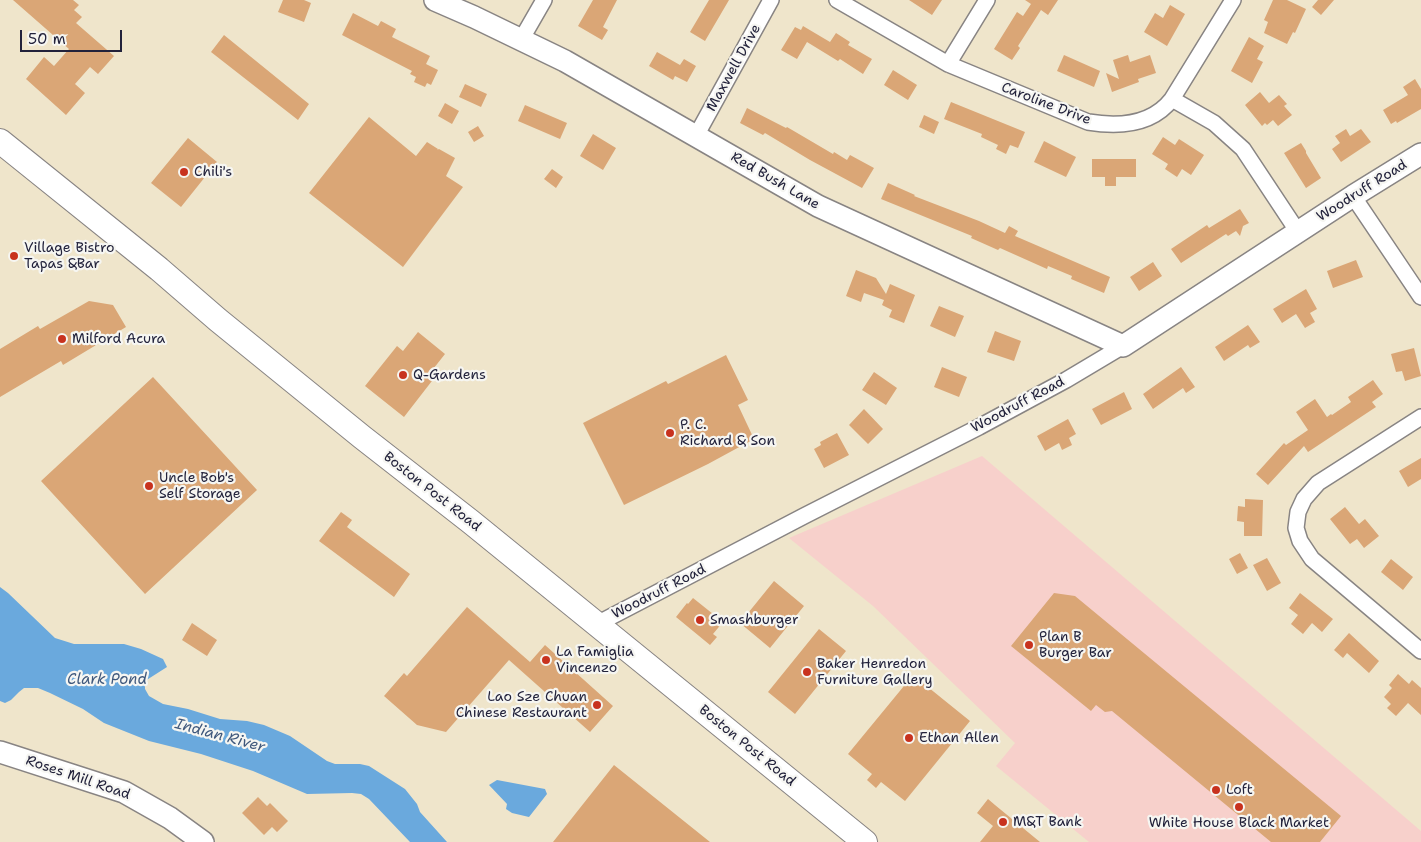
<!DOCTYPE html>
<html>
<head>
<meta charset="utf-8">
<style>
  body { margin:0 }
  #map { position:relative; width:1421px; height:842px; overflow:hidden; background:#efe5cb; font-family:"Shantell Sans",sans-serif }
  canvas { display:block }
  .scale { position:absolute; left:20px; top:30px; width:102px; height:22px; box-sizing:border-box; border:2px solid #22223b; border-top:0; padding-left:6px; font-size:15px; line-height:18px; white-space:nowrap; color:#22223b; -webkit-text-stroke:4px #f6f6f2; paint-order:stroke }
</style>
</head>
<body>
<div id="map">
<canvas width="1421" height="842"></canvas>
<div class="scale">50 m</div>
</div>
<script>
const ctx = document.querySelector('canvas').getContext('2d');
ctx.lineJoin = 'round';
function fill(path, color) { ctx.fillStyle = color; ctx.fill(path, 'evenodd'); }
function trace(path, color, width, dash) { ctx.strokeStyle = color; ctx.lineWidth = width; ctx.lineCap = dash ? 'butt' : 'round'; ctx.setLineDash(dash || []); ctx.stroke(path); }
function drawText(font, color, halo, rows, align = 'center') {
  ctx.font = font + ' "Shantell Sans",sans-serif'; ctx.lineWidth = 4.5; ctx.setLineDash([]); ctx.textBaseline = 'middle'; ctx.strokeStyle = halo; ctx.fillStyle = color; for (const [text, x, y, turn = 0] of rows) {
    ctx.save(); ctx.translate(x, y); ctx.rotate((+turn || 0) * Math.PI / 180); ctx.textAlign = isNaN(turn) ? turn : align; if (halo) ctx.strokeText(text, 0, 0); ctx.fillText(text, 0, 0); ctx.restore();
  }
}
fill(new Path2D(`
  M 982,456 L 1421,831 L 1421,842 L 1089,842 L 996,766 L 1015,743 L 873,606 L 789,538 Z`), '#f7d0cb');
fill(new Path2D(`
  M 0,587 L 8,593 L 55,638 L 74,644 L 124,644 L 141,649 L 163,659 L 167,667 L 145,681 L 145,689 L 149,696 L 163,704 L 188,709 L 220,719 L 247,721 L 264,725 L 290,736 L 327,761 L 335,764 L 360,764 L 369,766 L 405,789 L 417,804 L 420,812 L 447,842 L 410,842 L 369,799 L 361,794 L 352,793 L 307,794 L 253,771 L 201,754 L 149,741 L 104,723 L 83,709 L 50,693 L 38,688 L 24,688 L 19,692 L 11,700 L 5,703 L 0,701 Z
  M 497,780 L 545,789 L 547,794 L 529,817 L 512,813 L 506,809 L 507,804 L 489,785 Z`), '#6aa9dd');
fill(new Path2D(`
  M 13,0 L 73,0 L 79,5 L 74,10 L 82,17 L 76,23 L 114,56 L 98,74 L 90,67 L 75,84 L 85,93 L 66,115 L 26,79 L 44,57 L 54,66 L 69,49 Z
  M 283,0 L 304,0 L 311,3 L 304,22 L 278,12 Z
  M 593,0 L 617,0 L 603,27 L 608,30 L 602,40 L 578,26 Z
  M 709,0 L 729,0 L 705,41 L 690,32 Z
  M 909,0 L 942,0 L 932,15 Z
  M 1025,0 L 1058,0 L 1048,15 L 1041,10 L 1018,46 L 1020,48 L 1012,60 L 994,49 L 1017,12 L 1023,16 L 1031,4 Z
  M 1273,0 L 1287,0 L 1306,9 L 1295,33 L 1293,32 L 1287,44 L 1264,33 L 1268,22 L 1264,20 Z
  M 1318,0 L 1334,0 L 1321,15 L 1312,7 Z
  M 1170,5 L 1185,14 L 1167,46 L 1144,32 L 1155,13 L 1163,18 Z
  M 353,13 L 378,26 L 381,21 L 396,29 L 392,37 L 430,56 L 426,64 L 438,70 L 431,85 L 427,83 L 425,87 L 414,82 L 416,77 L 410,74 L 412,71 L 342,35 Z
  M 803,26 L 830,42 L 836,33 L 850,42 L 848,45 L 872,59 L 863,74 L 840,59 L 838,61 L 807,42 L 797,59 L 781,50 L 795,27 L 801,30 Z
  M 224,35 L 309,104 L 298,120 L 211,52 Z
  M 1249,37 L 1264,46 L 1257,59 L 1263,62 L 1252,83 L 1231,71 Z
  M 657,52 L 680,65 L 684,59 L 696,66 L 687,82 L 675,76 L 673,80 L 649,66 Z
  M 1064,55 L 1100,71 L 1094,87 L 1057,71 Z
  M 1128,55 L 1130,62 L 1150,55 L 1156,73 L 1138,79 L 1139,82 L 1112,92 L 1106,73 L 1119,79 L 1113,60 Z
  M 893,70 L 917,85 L 908,100 L 884,85 Z
  M 1415,79 L 1421,89 L 1421,109 L 1397,123 L 1396,121 L 1391,124 L 1383,110 L 1408,95 L 1403,87 Z
  M 465,84 L 487,94 L 481,107 L 459,97 Z
  M 1260,92 L 1269,103 L 1279,95 L 1287,104 L 1284,106 L 1292,115 L 1278,126 L 1273,120 L 1267,125 L 1265,123 L 1262,126 L 1245,105 Z
  M 951,102 L 1025,132 L 1018,148 L 1010,145 L 1006,154 L 996,149 L 998,145 L 981,137 L 982,134 L 944,119 Z
  M 445,103 L 459,111 L 452,124 L 438,116 Z
  M 525,105 L 567,123 L 560,139 L 518,121 Z
  M 747,108 L 786,128 L 787,127 L 833,154 L 834,152 L 847,160 L 850,155 L 874,168 L 862,188 L 810,160 L 765,133 L 763,135 L 740,123 Z
  M 924,115 L 939,122 L 934,134 L 919,127 Z
  M 369,117 L 416,156 L 427,142 L 438,149 L 437,150 L 439,149 L 455,158 L 446,176 L 463,187 L 403,267 L 309,193 Z
  M 478,126 L 484,136 L 474,142 L 468,132 Z
  M 1346,129 L 1350,136 L 1361,129 L 1371,142 L 1341,162 L 1332,149 L 1340,143 L 1335,136 Z
  M 593,134 L 616,148 L 603,170 L 580,156 Z
  M 1163,137 L 1175,145 L 1179,139 L 1204,155 L 1191,175 L 1182,169 L 1177,177 L 1165,169 L 1168,164 L 1152,154 Z
  M 188,138 L 217,162 L 181,207 L 151,183 Z
  M 1044,141 L 1076,157 L 1066,177 L 1034,162 Z
  M 1301,143 L 1306,151 L 1306,153 L 1321,178 L 1306,188 L 1284,153 Z
  M 1092,159 L 1136,159 L 1136,177 L 1116,177 L 1116,186 L 1105,186 L 1105,177 L 1092,177 Z
  M 552,169 L 563,177 L 556,188 L 544,179 Z
  M 888,183 L 915,195 L 914,196 L 979,221 L 1005,233 L 1009,226 L 1018,231 L 1015,236 L 1110,277 L 1104,293 L 1071,279 L 1072,276 L 1048,266 L 1047,269 L 1000,248 L 998,250 L 971,238 L 972,236 L 881,199 Z
  M 1240,209 L 1249,223 L 1243,226 L 1240,236 L 1236,231 L 1228,236 L 1226,234 L 1181,263 L 1171,249 L 1207,225 L 1209,228 Z
  M 1356,260 L 1363,277 L 1333,288 L 1327,271 Z
  M 1153,262 L 1162,276 L 1139,291 L 1130,277 Z
  M 856,270 L 876,278 L 886,294 L 890,284 L 915,295 L 904,323 L 889,317 L 892,310 L 882,305 L 884,300 L 864,293 L 861,302 L 846,296 Z
  M 1306,289 L 1317,309 L 1310,313 L 1315,322 L 1305,328 L 1296,314 L 1282,323 L 1273,309 Z
  M 89,301 L 113,305 L 126,327 L 63,365 L 61,361 L 0,397 L 0,349 L 38,326 L 40,329 Z
  M 939,306 L 964,316 L 955,337 L 930,326 Z
  M 1248,325 L 1260,342 L 1250,348 L 1248,345 L 1224,361 L 1215,347 Z
  M 995,331 L 1021,341 L 1014,361 L 987,352 Z
  M 418,332 L 445,354 L 430,373 L 435,377 L 404,417 L 365,386 L 397,346 L 403,351 Z
  M 1414,348 L 1421,376 L 1405,381 L 1402,371 L 1396,372 L 1391,354 Z
  M 726,355 L 748,400 L 738,405 L 754,439 L 708,464 L 624,505 L 583,423 L 666,381 L 668,384 Z
  M 942,367 L 967,377 L 959,397 L 934,387 Z
  M 1181,367 L 1195,387 L 1186,393 L 1183,388 L 1153,409 L 1143,394 Z
  M 874,372 L 897,388 L 886,405 L 862,390 Z
  M 153,377 L 257,490 L 145,594 L 41,481 Z
  M 1373,380 L 1383,394 L 1372,402 L 1376,407 L 1308,452 L 1304,446 L 1268,485 L 1256,474 L 1284,443 L 1286,445 L 1308,430 L 1296,412 L 1315,399 L 1327,417 L 1331,414 L 1332,415 L 1351,402 L 1348,397 Z
  M 1124,392 L 1132,409 L 1101,425 L 1092,409 Z
  M 864,409 L 883,429 L 868,444 L 849,425 Z
  M 1068,419 L 1076,434 L 1069,438 L 1072,445 L 1062,450 L 1059,443 L 1045,451 L 1037,436 Z
  M 837,433 L 849,455 L 824,468 L 814,449 L 821,445 L 820,442 Z
  M 1421,458 L 1421,479 L 1408,487 L 1399,471 Z
  M 1245,499 L 1263,500 L 1262,536 L 1244,536 L 1244,522 L 1237,521 L 1238,506 L 1245,507 Z
  M 1345,507 L 1359,524 L 1365,519 L 1379,536 L 1364,548 L 1357,539 L 1350,544 L 1330,519 Z
  M 341,512 L 352,520 L 347,527 L 410,574 L 394,597 L 319,541 Z
  M 1240,553 L 1248,568 L 1237,574 L 1229,559 Z
  M 1267,558 L 1281,583 L 1267,591 L 1253,565 Z
  M 1391,559 L 1413,577 L 1403,590 L 1381,572 Z
  M 774,581 L 804,606 L 770,648 L 740,623 Z
  M 1054,593 L 1075,596 L 1341,816 L 1320,842 L 1271,842 L 1112,711 L 1105,712 L 1096,705 L 1091,711 L 1011,646 Z
  M 1300,593 L 1333,619 L 1322,632 L 1312,623 L 1303,634 L 1291,624 L 1298,615 L 1289,608 Z
  M 693,598 L 723,622 L 713,634 L 717,637 L 710,645 L 676,617 L 687,603 L 688,604 Z
  M 467,607 L 530,662 L 545,645 L 613,706 L 590,732 L 509,660 L 446,732 L 417,725 L 384,696 L 404,673 L 407,676 Z
  M 192,623 L 217,640 L 207,656 L 182,640 Z
  M 819,629 L 846,651 L 795,714 L 768,692 Z
  M 1349,633 L 1379,661 L 1369,673 L 1347,653 L 1343,658 L 1334,650 Z
  M 1398,674 L 1409,684 L 1412,680 L 1421,688 L 1421,715 L 1408,703 L 1396,716 L 1387,708 L 1391,704 L 1384,697 L 1392,688 L 1389,685 Z
  M 913,675 L 970,721 L 905,801 L 881,782 L 876,788 L 867,780 L 872,774 L 848,754 Z
  M 614,765 L 710,842 L 553,842 Z
  M 258,797 L 267,806 L 270,803 L 288,821 L 277,832 L 272,827 L 264,835 L 242,813 Z
  M 988,799 L 995,805 L 1040,842 L 980,842 L 993,826 L 977,813 Z`), '#daa676');
const street = new Path2D(`
  M 837,0 L 948,64 L 1088,122 C 1118,127 1152,125 1172,99 L 1214,123 L 1243,149 L 1298,232
  M 521,40 L 544,0
  M 948,64 L 987,0
  M 1172,99 L 1233,0
  M 696,136 L 771,0
  M 1353,196 L 1421,297
  M 1421,417 L 1318,483 L 1304,499 L 1298,512 L 1296,528 L 1300,541 L 1312,559 L 1421,651
  M 597,624 L 804,516 L 979,427 L 1066,380 L 1123,346`);
const secondary = new Path2D(`
  M 435,0 L 474,17 L 565,61 L 818,206 L 1123,346 L 1353,196 L 1421,154
  M 0,752 L 124,792 L 170,818 L 203,842`);
const primary = new Path2D(`
  M 0,141 L 159,269 L 218,320 L 362,437 L 471,522 L 865,842`);
trace(street, '#888483', 18);
trace(secondary, '#888483', 24);
trace(primary, '#888483', 26);
trace(street, '#fff', 15);
trace(secondary, '#fff', 21);
trace(primary, '#fff', 24);
for (const [x, y, r, color] of [
  [184,172,5,"#c8321e"],
  [14,256,5,"#c8321e"],
  [62,339,5,"#c8321e"],
  [403,375,5,"#c8321e"],
  [670,433,5,"#c8321e"],
  [149,486,5,"#c8321e"],
  [700,620,5,"#c8321e"],
  [1029,645,5,"#c8321e"],
  [546,660,5,"#c8321e"],
  [807,672,5,"#c8321e"],
  [597,705,5,"#c8321e"],
  [909,738,5,"#c8321e"],
  [1216,790,5,"#c8321e"],
  [1239,807,5,"#c8321e"],
  [1003,822,5,"#c8321e"]
]) { const dot = new Path2D(); dot.arc(x, y, r, 0, 2 * Math.PI); ctx.fillStyle = color; ctx.fill(dot); trace(dot, '#f6f6f2', 2); }
drawText('14px', '#22223b', '#f6f6f2', [
  ["Maxwell Drive",734,68,-61],
  ["Caroline Drive",1046,104,21],
  ["Red Bush Lane",775,181,30],
  ["Woodruff Road",1362,191,-32],
  ["Woodruff Road",1018,405,-28],
  ["Boston Post Road",432,492,38],
  ["Woodruff Road",659,592,-27],
  ["Boston Post Road",747,746,39],
  ["Roses Mill Road",78,778,19]
]);
drawText('14px', '#22223b', '#f6f6f2', [
  ["Chili's",194,172],
  ["Village Bistro",24,248],
  ["Tapas &Bar",24,264],
  ["Milford Acura",72,339],
  ["Q-Gardens",413,375],
  ["P. C.",680,425],
  ["Richard & Son",680,441],
  ["Uncle Bob's",159,478],
  ["Self Storage",159,494],
  ["Smashburger",710,620],
  ["Plan B",1039,637],
  ["Burger Bar",1039,653],
  ["La Famiglia",556,652],
  ["Vincenzo",556,668],
  ["Baker Henredon",817,664],
  ["Furniture Gallery",817,680],
  ["Lao Sze Chuan",587,697,"right"],
  ["Chinese Restaurant",587,713,"right"],
  ["Ethan Allen",919,738],
  ["Loft",1226,790],
  ["M&T Bank",1013,822],
  ["White House Black Market",1239,823,"center"]
], 'left');
drawText('italic 15px', '#3f587c', '#f6f6f2', [
  ["Clark Pond",107,680],
  ["Indian River",220,736,15]
]);
</script>
</body>
</html>
